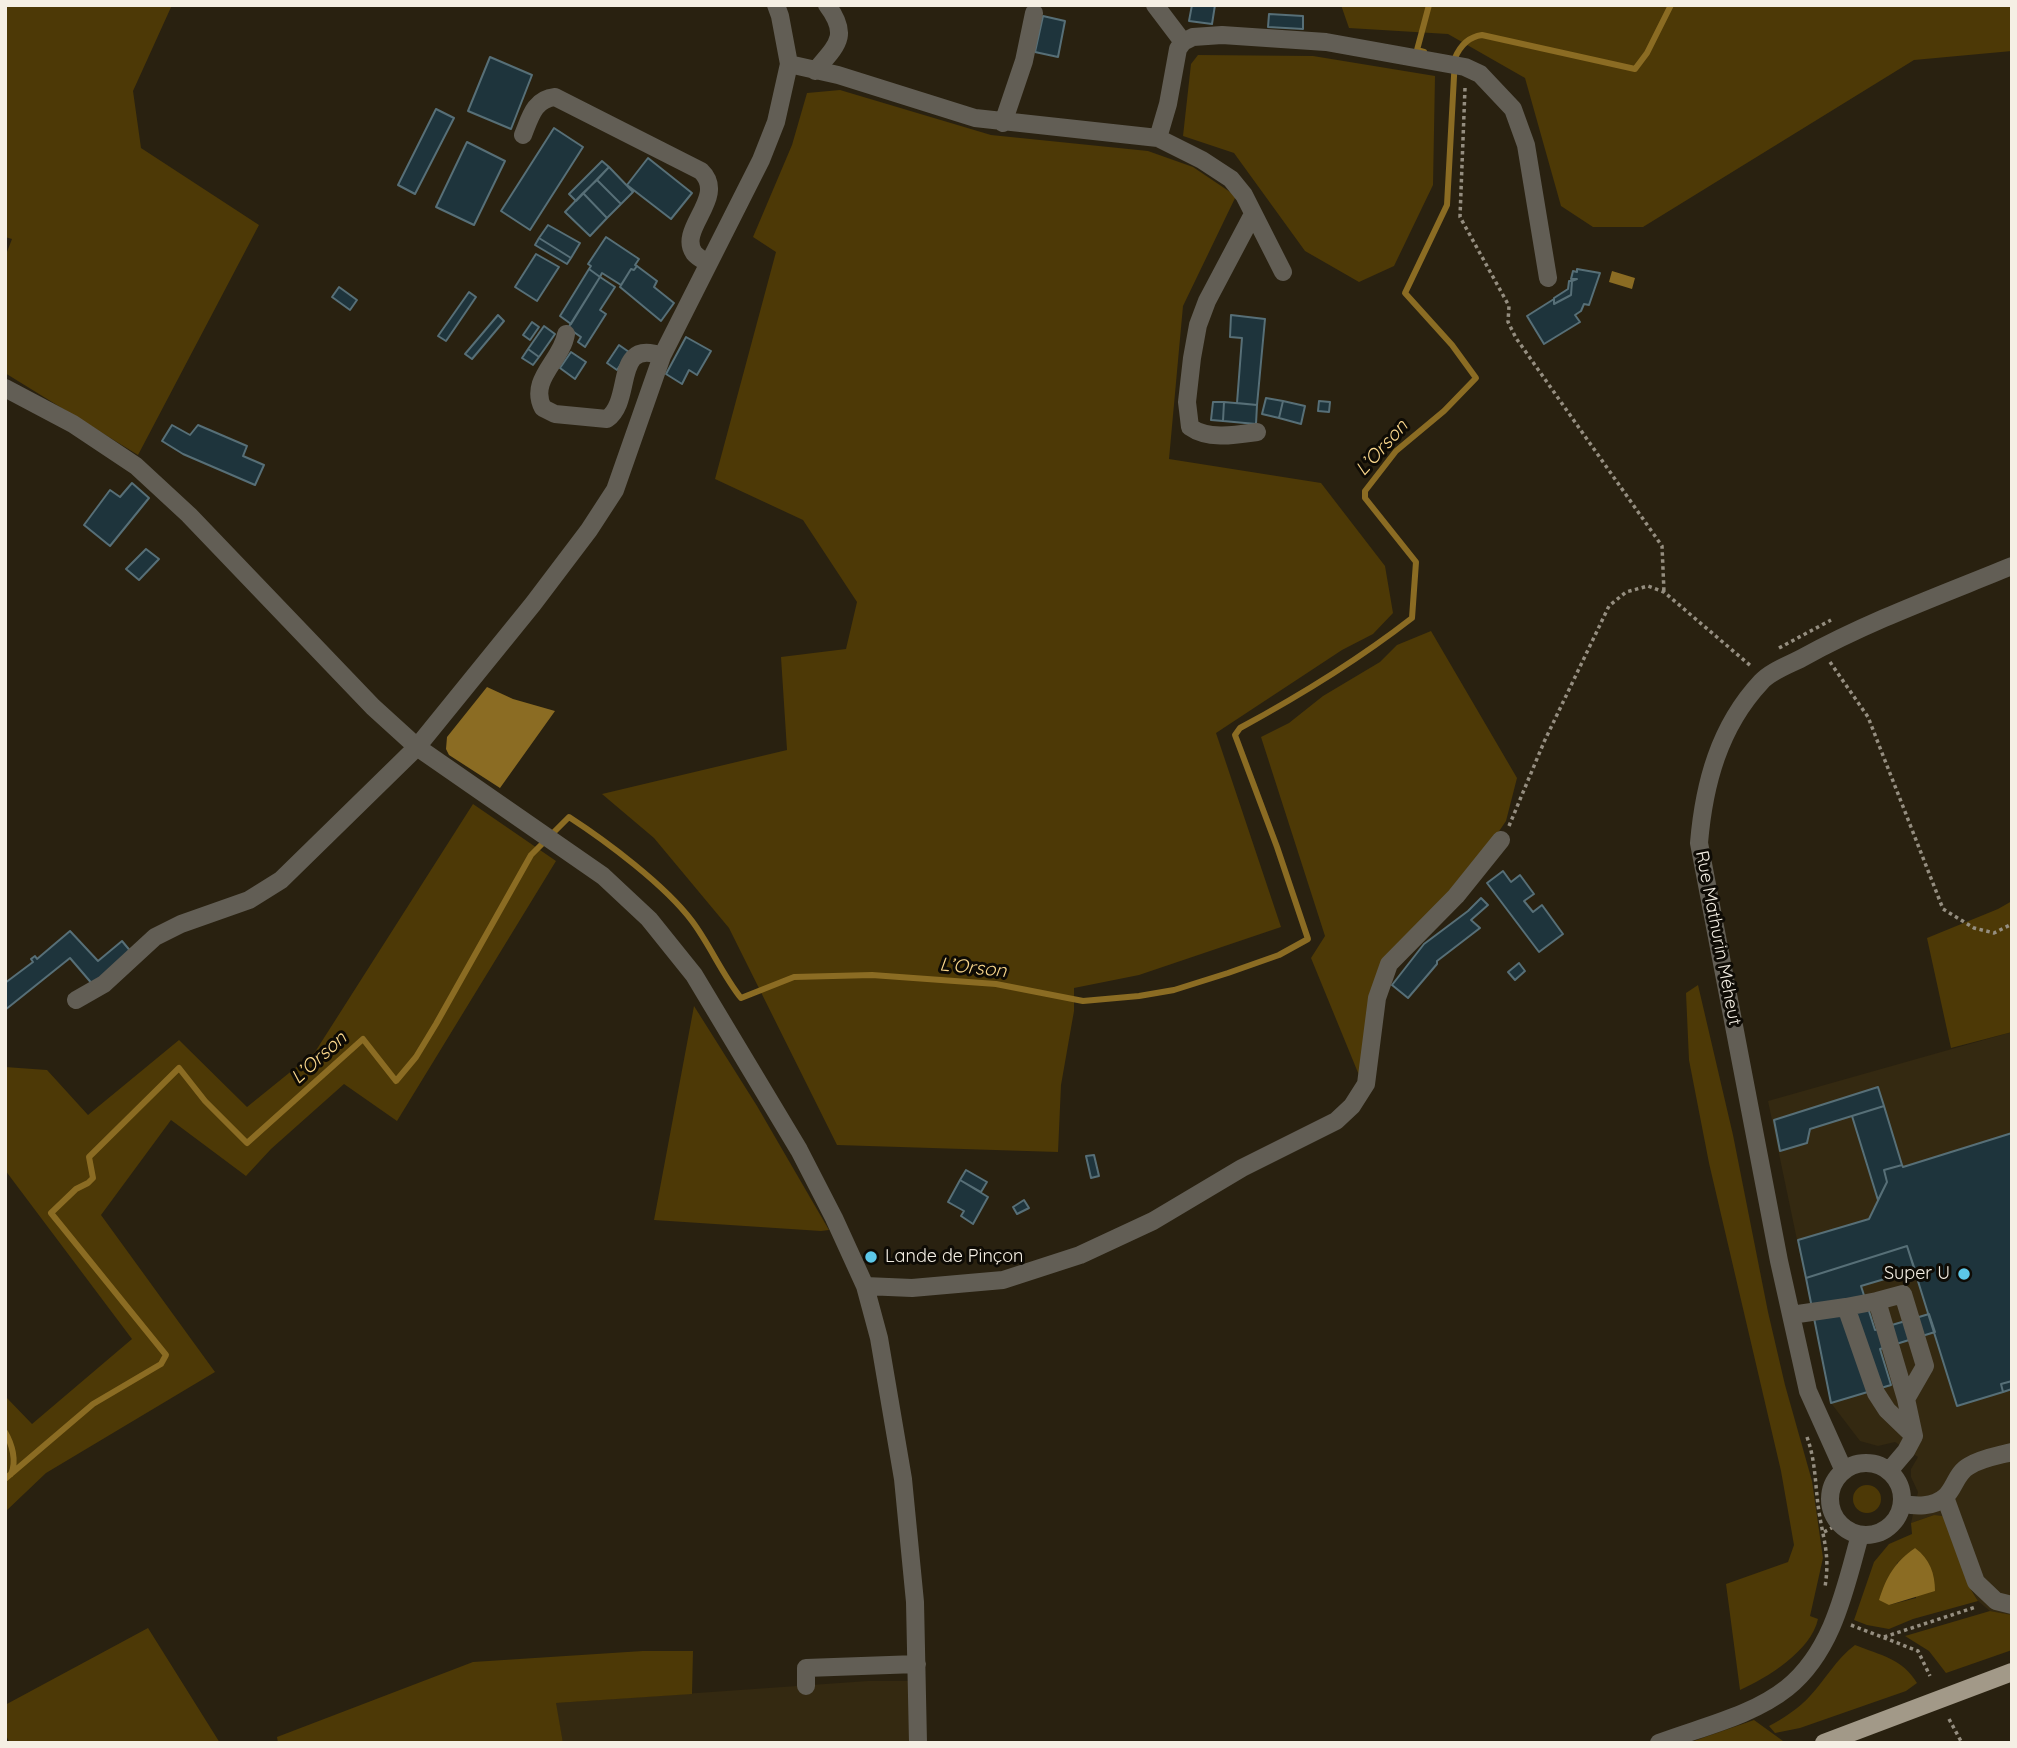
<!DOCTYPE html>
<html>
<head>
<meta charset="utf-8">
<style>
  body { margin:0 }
  #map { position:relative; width:2017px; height:1748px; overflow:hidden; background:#292110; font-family:Quicksand,sans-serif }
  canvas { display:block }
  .frame { position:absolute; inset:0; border:7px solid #f5efe4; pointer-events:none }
</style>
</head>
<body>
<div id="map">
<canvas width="2017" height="1748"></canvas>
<div class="frame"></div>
</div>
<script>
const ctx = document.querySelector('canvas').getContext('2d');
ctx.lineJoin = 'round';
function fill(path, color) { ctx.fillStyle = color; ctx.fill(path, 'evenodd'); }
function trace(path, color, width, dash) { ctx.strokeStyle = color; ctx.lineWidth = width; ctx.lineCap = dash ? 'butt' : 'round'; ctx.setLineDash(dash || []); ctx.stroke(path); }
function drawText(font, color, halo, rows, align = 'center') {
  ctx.font = font + ' Quicksand,sans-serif'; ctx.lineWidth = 6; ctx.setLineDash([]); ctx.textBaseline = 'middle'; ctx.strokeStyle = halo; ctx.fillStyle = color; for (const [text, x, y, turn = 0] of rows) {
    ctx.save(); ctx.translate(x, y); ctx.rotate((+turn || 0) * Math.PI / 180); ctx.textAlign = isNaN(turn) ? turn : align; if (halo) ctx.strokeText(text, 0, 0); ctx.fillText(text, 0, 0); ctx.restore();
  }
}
fill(new Path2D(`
  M 2012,1032 L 2012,1615 L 2009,1615 L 1990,1611 L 1978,1601 L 1934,1515 L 1911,1523 L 1918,1492 L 1911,1477 L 1911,1469 L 1918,1457 L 1895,1442 L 1878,1446 L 1860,1441 L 1831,1403 L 1768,1101 Z
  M 868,1681 L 909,1681 L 909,1743 L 563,1743 L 555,1703 Z`), '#342911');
fill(new Path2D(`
  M 5,5 L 172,5 L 133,91 L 141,148 L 259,225 L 138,455 L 5,373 L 5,257 L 12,239 L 5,237 Z
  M 1341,5 L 2012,5 L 2012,51 L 1914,60 L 1643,227 L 1593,227 L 1561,206 L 1525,78 L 1448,34 L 1349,28 Z
  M 1198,55 L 1313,56 L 1435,76 L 1433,185 L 1394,266 L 1359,282 L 1305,251 L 1234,153 L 1183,136 L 1191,64 Z
  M 840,90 L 991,135 L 1148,151 L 1193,167 L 1236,196 L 1183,306 L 1169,459 L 1321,483 L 1385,566 L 1393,613 L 1373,634 L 1342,650 L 1216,733 L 1281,927 L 1139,975 L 1074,988 L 1074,1011 L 1061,1085 L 1058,1152 L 837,1145 L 729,928 L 654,838 L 602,794 L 787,750 L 781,657 L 846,649 L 857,602 L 803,520 L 715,479 L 776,252 L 753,237 L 792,145 L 807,93 Z
  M 1431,631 L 1517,778 L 1506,821 L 1472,871 L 1397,945 L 1361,1080 L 1311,958 L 1325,936 L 1261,737 L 1289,723 L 1323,696 L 1380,662 L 1397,645 Z
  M 473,804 L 556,861 L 397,1121 L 344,1084 L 271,1149 L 246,1176 L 171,1120 L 101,1215 L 215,1372 L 46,1473 L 5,1512 L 5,1396 L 32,1424 L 132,1339 L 5,1170 L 5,1067 L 47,1070 L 88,1115 L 179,1040 L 247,1107 L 315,1052 Z
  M 2012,901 L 2012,1032 L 1951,1048 L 1927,938 L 1998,909 Z
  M 1698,985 L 1733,1135 L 1768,1312 L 1785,1385 L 1812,1481 L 1823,1558 L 1810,1616 L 1818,1619 C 1811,1651 1767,1678 1740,1690 L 1726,1584 L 1788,1562 L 1794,1545 L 1781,1471 L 1709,1163 L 1689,1060 L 1686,993 Z
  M 694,1006 L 757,1106 L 829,1230 L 821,1231 L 654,1220 Z
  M1853 1499a14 14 0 1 1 28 0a14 14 0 1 1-28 0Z
  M 1934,1515 L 1942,1516 L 1949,1521 L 1968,1585 L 1978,1601 L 1913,1619 L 1889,1629 L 1867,1625 L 1854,1620 L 1874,1562 L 1889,1544 L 1912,1534 L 1911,1523 ZM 1915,1548 L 1916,1598 L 1889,1605 L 1897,1563 Z
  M 1990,1611 L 2012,1615 L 2012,1650 L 1946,1673 L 1929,1651 L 1905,1636 Z
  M 148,1628 L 220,1743 L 10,1743 L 5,1734 L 5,1705 Z
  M 1855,1645 C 1880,1655 1903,1659 1917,1683 L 1906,1691 L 1800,1728 L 1775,1733 L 1769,1726 C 1784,1718 1799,1708 1810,1696 C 1826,1679 1836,1659 1855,1645 Z
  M 643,1651 L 693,1651 L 692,1694 L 556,1703 L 563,1743 L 278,1743 L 277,1737 L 473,1662 Z
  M 1754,1720 L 1783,1741 L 1688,1743 Z`), '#4d3906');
fill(new Path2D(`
  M 1612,271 L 1635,278 L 1632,289 L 1609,282 Z
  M 487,687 L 513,699 L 555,711 L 500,788 L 449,755 L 446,749 L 447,737 Z
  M 1915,1548 C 1930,1559 1935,1574 1935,1591 L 1889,1605 L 1879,1600 C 1887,1576 1894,1563 1915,1548 Z`), '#8b6c23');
trace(new Path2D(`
  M 1424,52 L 1417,50 L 1429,5
  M 5,1432 C 12,1444 17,1461 11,1474
  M 5,1479 L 93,1404 L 161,1364 L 166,1355 L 51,1213 L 76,1189 L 88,1183 L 93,1178 L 89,1157 L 179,1068 L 205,1101 L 247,1143 L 363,1039 L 396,1081 L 416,1057 L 436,1024 L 531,855 L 569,817 C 606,841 665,885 692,921 C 710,945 722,974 741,998 L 794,977 L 872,975 L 996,984 L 1083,1001 L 1139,996 L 1174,990 L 1228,973 L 1279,955 L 1308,939 L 1277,847 L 1235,735 L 1240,728 C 1301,695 1358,660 1412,618 L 1416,562 L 1365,498 L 1365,491 L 1396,451 L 1444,411 L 1476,378 L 1452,345 L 1405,293 L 1447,205 L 1455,58 C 1460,46 1468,37 1482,35 L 1635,69 L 1647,53 L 1671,5`), '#8b6c23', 6);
const building = new Path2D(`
  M 1192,5 L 1215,5 L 1212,24 L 1189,21 Z
  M 1269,14 L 1303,16 L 1303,29 L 1268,27 Z
  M 1043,16 L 1065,21 L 1058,57 L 1035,52 Z
  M 490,57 L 532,75 L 511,129 L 468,111 Z
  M 436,109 L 454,118 L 415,194 L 398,185 Z
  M 554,128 L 583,147 L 530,230 L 501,211 Z
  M 467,142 L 505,161 L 474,225 L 436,207 Z
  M 648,158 L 692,193 L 671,219 L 627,185 Z
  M 602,161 L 609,167 L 576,201 L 569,194 Z
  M 609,167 L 633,192 L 621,204 L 597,180 Z
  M 597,180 L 621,204 L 607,218 L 583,193 Z
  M 583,193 L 607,218 L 590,236 L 565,212 Z
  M 548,225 L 580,243 L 571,258 L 539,238 Z
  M 606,237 L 639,259 L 635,265 L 637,266 L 634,270 L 631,269 L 621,285 L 602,273 L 600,277 L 589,269 L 591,266 L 588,264 Z
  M 539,238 L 571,258 L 567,264 L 535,245 Z
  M 536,254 L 559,267 L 537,301 L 515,287 Z
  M 637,266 L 657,281 L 654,287 L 674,303 L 661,321 L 620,287 L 631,269 L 634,270 Z
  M 589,269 L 600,277 L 571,324 L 560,316 Z
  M 1577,269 L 1600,273 L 1589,305 L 1584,304 L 1581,311 L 1575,315 L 1580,322 L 1544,344 L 1527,316 L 1554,299 L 1554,304 L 1571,295 L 1572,281 L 1577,279 L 1571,279 L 1573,271 L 1577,272 Z
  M 600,277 L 615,287 L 600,310 L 606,314 L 585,347 L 578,342 L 581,337 L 568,328 Z
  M 1569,281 L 1572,281 L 1571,295 L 1554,304 L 1554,298 L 1568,289 Z
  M 339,287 L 357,300 L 350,310 L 332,297 Z
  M 469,292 L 476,297 L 446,341 L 438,336 Z
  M 498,315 L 504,321 L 472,359 L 465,354 Z
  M 1231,315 L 1265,319 L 1257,405 L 1237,403 L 1242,338 L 1230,337 Z
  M 532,322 L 539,327 L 530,340 L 523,335 Z
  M 544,326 L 555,334 L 539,357 L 528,349 Z
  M 686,337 L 711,351 L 697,375 L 689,370 L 682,384 L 666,374 Z
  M 619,345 L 629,352 L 617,370 L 607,363 Z
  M 528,349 L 539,357 L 533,365 L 522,358 Z
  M 571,352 L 586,362 L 575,379 L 560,368 Z
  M 1266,398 L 1283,401 L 1279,418 L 1262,414 Z
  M 1283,401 L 1305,406 L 1301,424 L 1279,418 Z
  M 1319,401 L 1330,402 L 1329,412 L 1318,411 Z
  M 1213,402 L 1224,402 L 1223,421 L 1211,420 Z
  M 1224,402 L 1257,405 L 1256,424 L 1223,421 Z
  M 172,425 L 190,435 L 198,425 L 247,446 L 243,456 L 264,465 L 255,485 L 183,454 L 162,441 Z
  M 132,483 L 149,498 L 110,546 L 84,525 L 110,490 L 120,497 Z
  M 146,549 L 159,559 L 139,580 L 126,569 Z
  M 1503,871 L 1511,882 L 1520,875 L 1534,894 L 1524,901 L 1533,912 L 1542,905 L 1563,934 L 1539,952 L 1487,883 Z
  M 1481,898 L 1488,905 L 1471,920 L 1480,928 L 1437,961 L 1437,964 L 1408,998 L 1392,985 L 1424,944 L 1468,911 Z
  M 70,931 L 98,961 L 122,941 L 132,953 L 94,986 L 70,958 L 5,1010 L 5,983 L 33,962 L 31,959 L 35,956 L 37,959 Z
  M 1519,963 L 1525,971 L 1515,980 L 1508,972 Z
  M 1878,1087 L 1884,1106 L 1810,1129 L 1807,1143 L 1780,1151 L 1774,1120 Z
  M 1884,1106 L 1902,1165 L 1884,1170 L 1887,1182 L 1878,1200 L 1852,1116 Z
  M 2012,1133 L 2012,1381 L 2001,1384 L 2003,1392 L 1957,1406 L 1907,1246 L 1806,1278 L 1798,1240 L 1869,1219 L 1887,1182 L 1884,1170 L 1902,1165 L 1903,1167 Z
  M 1094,1155 L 1099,1176 L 1091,1178 L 1086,1156 Z
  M 966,1170 L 987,1182 L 981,1192 L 960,1180 Z
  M 960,1180 L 988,1197 L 973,1224 L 961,1216 L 964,1211 L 948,1202 Z
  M 1024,1200 L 1029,1208 L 1017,1214 L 1013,1207 Z
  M 1907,1246 L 1915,1270 L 1861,1286 L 1875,1330 L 1929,1314 L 1935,1332 L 1880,1349 L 1891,1385 L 1831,1403 L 1806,1278 Z
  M 2012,1381 L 2012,1389 L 2003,1392 L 2001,1384 Z`);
fill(building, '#1e343c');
trace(building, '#576f77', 2);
trace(new Path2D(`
  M 1465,88 L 1460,217 L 1509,306 L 1508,322 L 1516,338 L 1662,546 L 1664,592
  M 1779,648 L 1831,620
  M 1830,662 L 1868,717 L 1943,909 L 1974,928 L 1994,933 L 2012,924
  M 1509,826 L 1544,742 L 1609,606 L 1626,592 L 1648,586 L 1664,592 L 1752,667
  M 1807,1437 C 1816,1462 1815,1486 1819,1512 C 1824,1543 1830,1555 1825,1587
  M 1824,1532 L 1839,1524
  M 1851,1625 L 1918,1651 L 1930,1676
  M 1884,1637 L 1976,1607
  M 1949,1719 L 1962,1743`), '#958e80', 3.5, [3.5, 3.5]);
trace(new Path2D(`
  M 1155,5 L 1183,42
  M 789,64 L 838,75 L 975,118 L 1158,138 L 1168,104 L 1178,49 L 1183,42 L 1193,37 L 1222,35 L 1326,42 L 1465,67 L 1480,74 L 1513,109 L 1526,145 L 1548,278
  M 815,71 C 837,45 850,36 827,5
  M 1003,123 L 1024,61 L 1034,13
  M 523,135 C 530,118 534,99 555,97 L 701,171 C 728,197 677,229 694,253 C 697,257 703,260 708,263
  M 1158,138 L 1202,160 L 1231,179 L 1244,195 L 1283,272
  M 1253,214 L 1207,301 L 1198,325 L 1192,358 L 1187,402 L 1190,427 C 1208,440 1236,435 1257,432
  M 566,334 C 562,360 528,380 543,408 L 555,414 L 607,419 C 634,400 612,338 662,356
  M 5,388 L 73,424 L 136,466 L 189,515 L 373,707 L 417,747 L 603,876 L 649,919 L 694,975 L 799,1150 L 834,1218 L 865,1286 L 879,1338 L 903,1479 L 915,1602 L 918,1743
  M 76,1000 L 104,984 L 155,937 L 181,924 L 249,900 L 281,880 L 417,747 L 533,604 L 589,530 L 615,490 L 662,356 L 761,160 L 776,122 L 789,64 L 780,16 L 776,5
  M 865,1286 L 912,1288 L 1003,1280 L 1080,1255 L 1153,1221 L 1242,1168 L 1336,1121 L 1352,1106 L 1366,1084 L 1377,998 L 1389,964 L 1456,896 L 1501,840
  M 1877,1301 L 1903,1294 L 1925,1366 L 1906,1399
  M 1846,1307 L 1877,1301 L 1906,1399 L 1914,1436 L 1906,1451 L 1889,1471
  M 1791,1315 L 1846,1307 L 1876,1393 L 1887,1410 L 1914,1436
  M1830 1499a36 36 0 1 1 72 0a36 36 0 1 1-72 0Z
  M 1844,1471 L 1808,1391 L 1779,1261 L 1699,843 C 1704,784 1719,727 1761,682 C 1771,671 1789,665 1802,658 C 1869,621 1941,595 2012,566
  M 1945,1497 L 1976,1582 L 1996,1601 L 2012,1605
  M 1902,1503 C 1915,1507 1934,1507 1945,1497 C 1955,1488 1956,1473 1969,1466 C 1982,1458 1997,1456 2012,1452
  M 806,1686 L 806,1668 L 917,1664
  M 1659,1743 C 1701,1727 1752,1716 1787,1688 C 1833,1651 1845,1589 1860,1535`), '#625e55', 18);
trace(new Path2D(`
  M 1824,1743 L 2012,1672`), '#a29988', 18);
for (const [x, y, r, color] of [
  [871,1257,7,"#5cc7e8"],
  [1964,1274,7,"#5cc7e8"]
]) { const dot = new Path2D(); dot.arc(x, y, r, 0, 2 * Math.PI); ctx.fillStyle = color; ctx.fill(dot); trace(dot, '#0e0b05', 2.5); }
drawText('18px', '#f5efe4', '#0e0b05', [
  ["Rue Mathurin Méheut",1718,938,79]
]);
drawText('18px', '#f5efe4', '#0e0b05', [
  ["Lande de Pinçon",885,1257],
  ["Super U",1950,1274,"right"]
], 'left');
drawText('italic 19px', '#fad78c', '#0e0b05', [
  ["L’Orson",1382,448,-48],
  ["L’Orson",973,968,6],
  ["L’Orson",319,1058,-42]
]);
</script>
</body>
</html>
